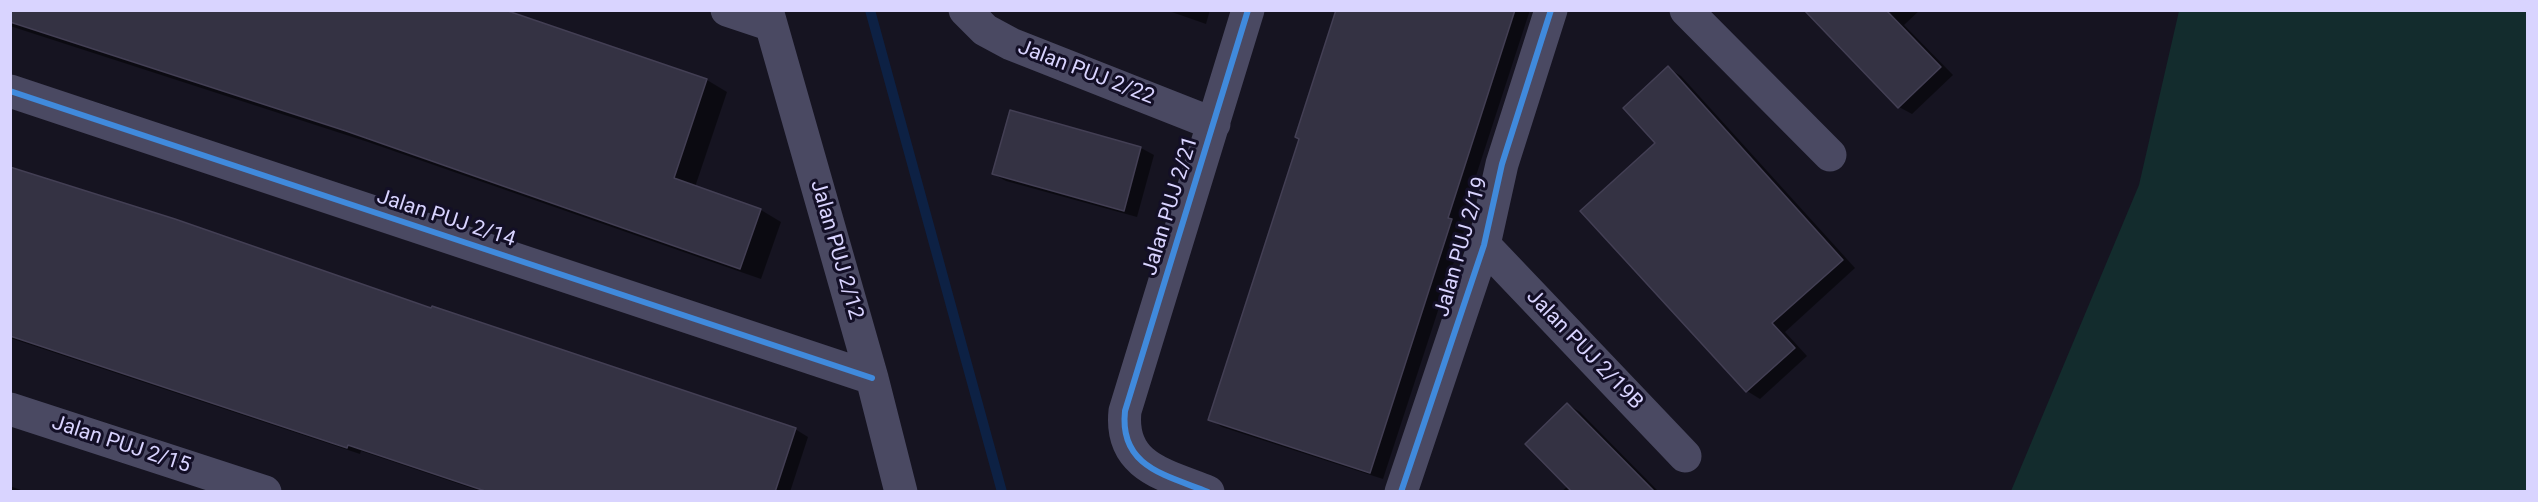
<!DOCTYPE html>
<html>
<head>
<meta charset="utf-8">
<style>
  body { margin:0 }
  #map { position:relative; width:2538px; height:502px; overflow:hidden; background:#161421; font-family:Roboto,sans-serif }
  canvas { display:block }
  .frame { position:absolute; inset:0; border:12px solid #d9d4ff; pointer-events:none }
</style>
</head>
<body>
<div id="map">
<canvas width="2538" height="502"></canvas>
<div class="frame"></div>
</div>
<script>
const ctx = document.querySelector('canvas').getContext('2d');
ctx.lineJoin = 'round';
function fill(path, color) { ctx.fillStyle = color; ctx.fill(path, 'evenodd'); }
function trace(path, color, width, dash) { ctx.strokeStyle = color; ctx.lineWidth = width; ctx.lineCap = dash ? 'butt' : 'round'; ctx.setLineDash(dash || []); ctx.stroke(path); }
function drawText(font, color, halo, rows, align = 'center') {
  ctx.font = font + ' Roboto,sans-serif'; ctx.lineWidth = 6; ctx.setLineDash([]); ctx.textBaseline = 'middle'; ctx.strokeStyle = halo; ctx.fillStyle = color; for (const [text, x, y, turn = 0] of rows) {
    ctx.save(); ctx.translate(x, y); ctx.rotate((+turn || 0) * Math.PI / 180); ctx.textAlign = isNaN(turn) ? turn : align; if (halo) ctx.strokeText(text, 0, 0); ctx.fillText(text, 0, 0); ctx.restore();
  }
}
fill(new Path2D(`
  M 2179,11 L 2527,11 L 2527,491 L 2011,491 L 2139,185 Z`), '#132c2d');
fill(new Path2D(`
  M 10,10 L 707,80 L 727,92 L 695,187 L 761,210 L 781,222 L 761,279 L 368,142 L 10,26 Z
  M 1166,10 L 1210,10 L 1206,24 Z
  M 1338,10 L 1530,10 L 1460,225 L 1465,228 L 1383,479 L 1222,427 L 1209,419 L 1301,139 Z
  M 1806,10 L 1920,10 L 1904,25 L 1953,75 L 1912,114 L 1899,107 Z
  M 1668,68 L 1681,76 L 1855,268 L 1785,332 L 1807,356 L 1760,399 L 1747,391 L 1582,211 L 1657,143 Z
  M 1011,112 L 1141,148 L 1154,155 L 1137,217 L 1006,181 L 993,174 Z
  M 10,169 L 795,429 L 808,437 L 790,492 L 483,492 L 361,451 L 360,454 L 10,338 Z
  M 1567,404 L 1580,412 L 1659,492 L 1561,492 L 1568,486 Z
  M 10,486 L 26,492 L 10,492 Z`), '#0007');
trace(new Path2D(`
  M 870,10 L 1002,492`), '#0d2144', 10);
const building = new Path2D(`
  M 10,10 L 505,10 L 707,79 L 674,178 L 761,209 L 740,269 L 346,131 L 10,22 Z
  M 1336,10 L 1515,10 L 1448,218 L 1452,219 L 1370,473 L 1208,420 L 1299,139 L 1295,137 Z
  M 1804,10 L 1886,10 L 1941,67 L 1898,108 Z
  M 1668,66 L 1843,260 L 1772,323 L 1795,348 L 1746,392 L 1580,211 L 1655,143 L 1623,108 Z
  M 1010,110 L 1141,147 L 1124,211 L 992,174 Z
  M 10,167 L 175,219 L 431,308 L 432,306 L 796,428 L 775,492 L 488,492 L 348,445 L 347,448 L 10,336 Z
  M 1567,403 L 1655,492 L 1572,492 L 1525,444 Z`);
fill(building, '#343243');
trace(building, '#433f54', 1.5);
trace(new Path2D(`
  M 727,10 L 769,24
  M 767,10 L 872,378 L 901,492
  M 965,10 L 985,30 L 1011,44 L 1214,124
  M 1686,10 L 1830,155
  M 10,91 L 872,378
  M 1484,245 L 1685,456
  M 10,409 L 265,492
  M 1208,492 C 1166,475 1119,467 1125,411 L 1248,10
  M 1401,492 L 1484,245 L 1502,164 L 1551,10`), '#4a4962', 33);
trace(new Path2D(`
  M 10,91 L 872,378
  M 1208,492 C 1166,475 1119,467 1125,411 L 1248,10
  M 1401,492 L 1484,245 L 1502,164 L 1551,10`), '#408adc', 6);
drawText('21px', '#d9d4ff', '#130f26', [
  ["Jalan PUJ 2/22",1086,73,21],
  ["Jalan PUJ 2/21",1171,206,-73],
  ["Jalan PUJ 2/14",446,219,18],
  ["Jalan PUJ 2/19",1462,247,-74],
  ["Jalan PUJ 2/12",836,250,74],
  ["Jalan PUJ 2/19B",1584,350,46],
  ["Jalan PUJ 2/15",121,445,18]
]);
</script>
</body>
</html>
